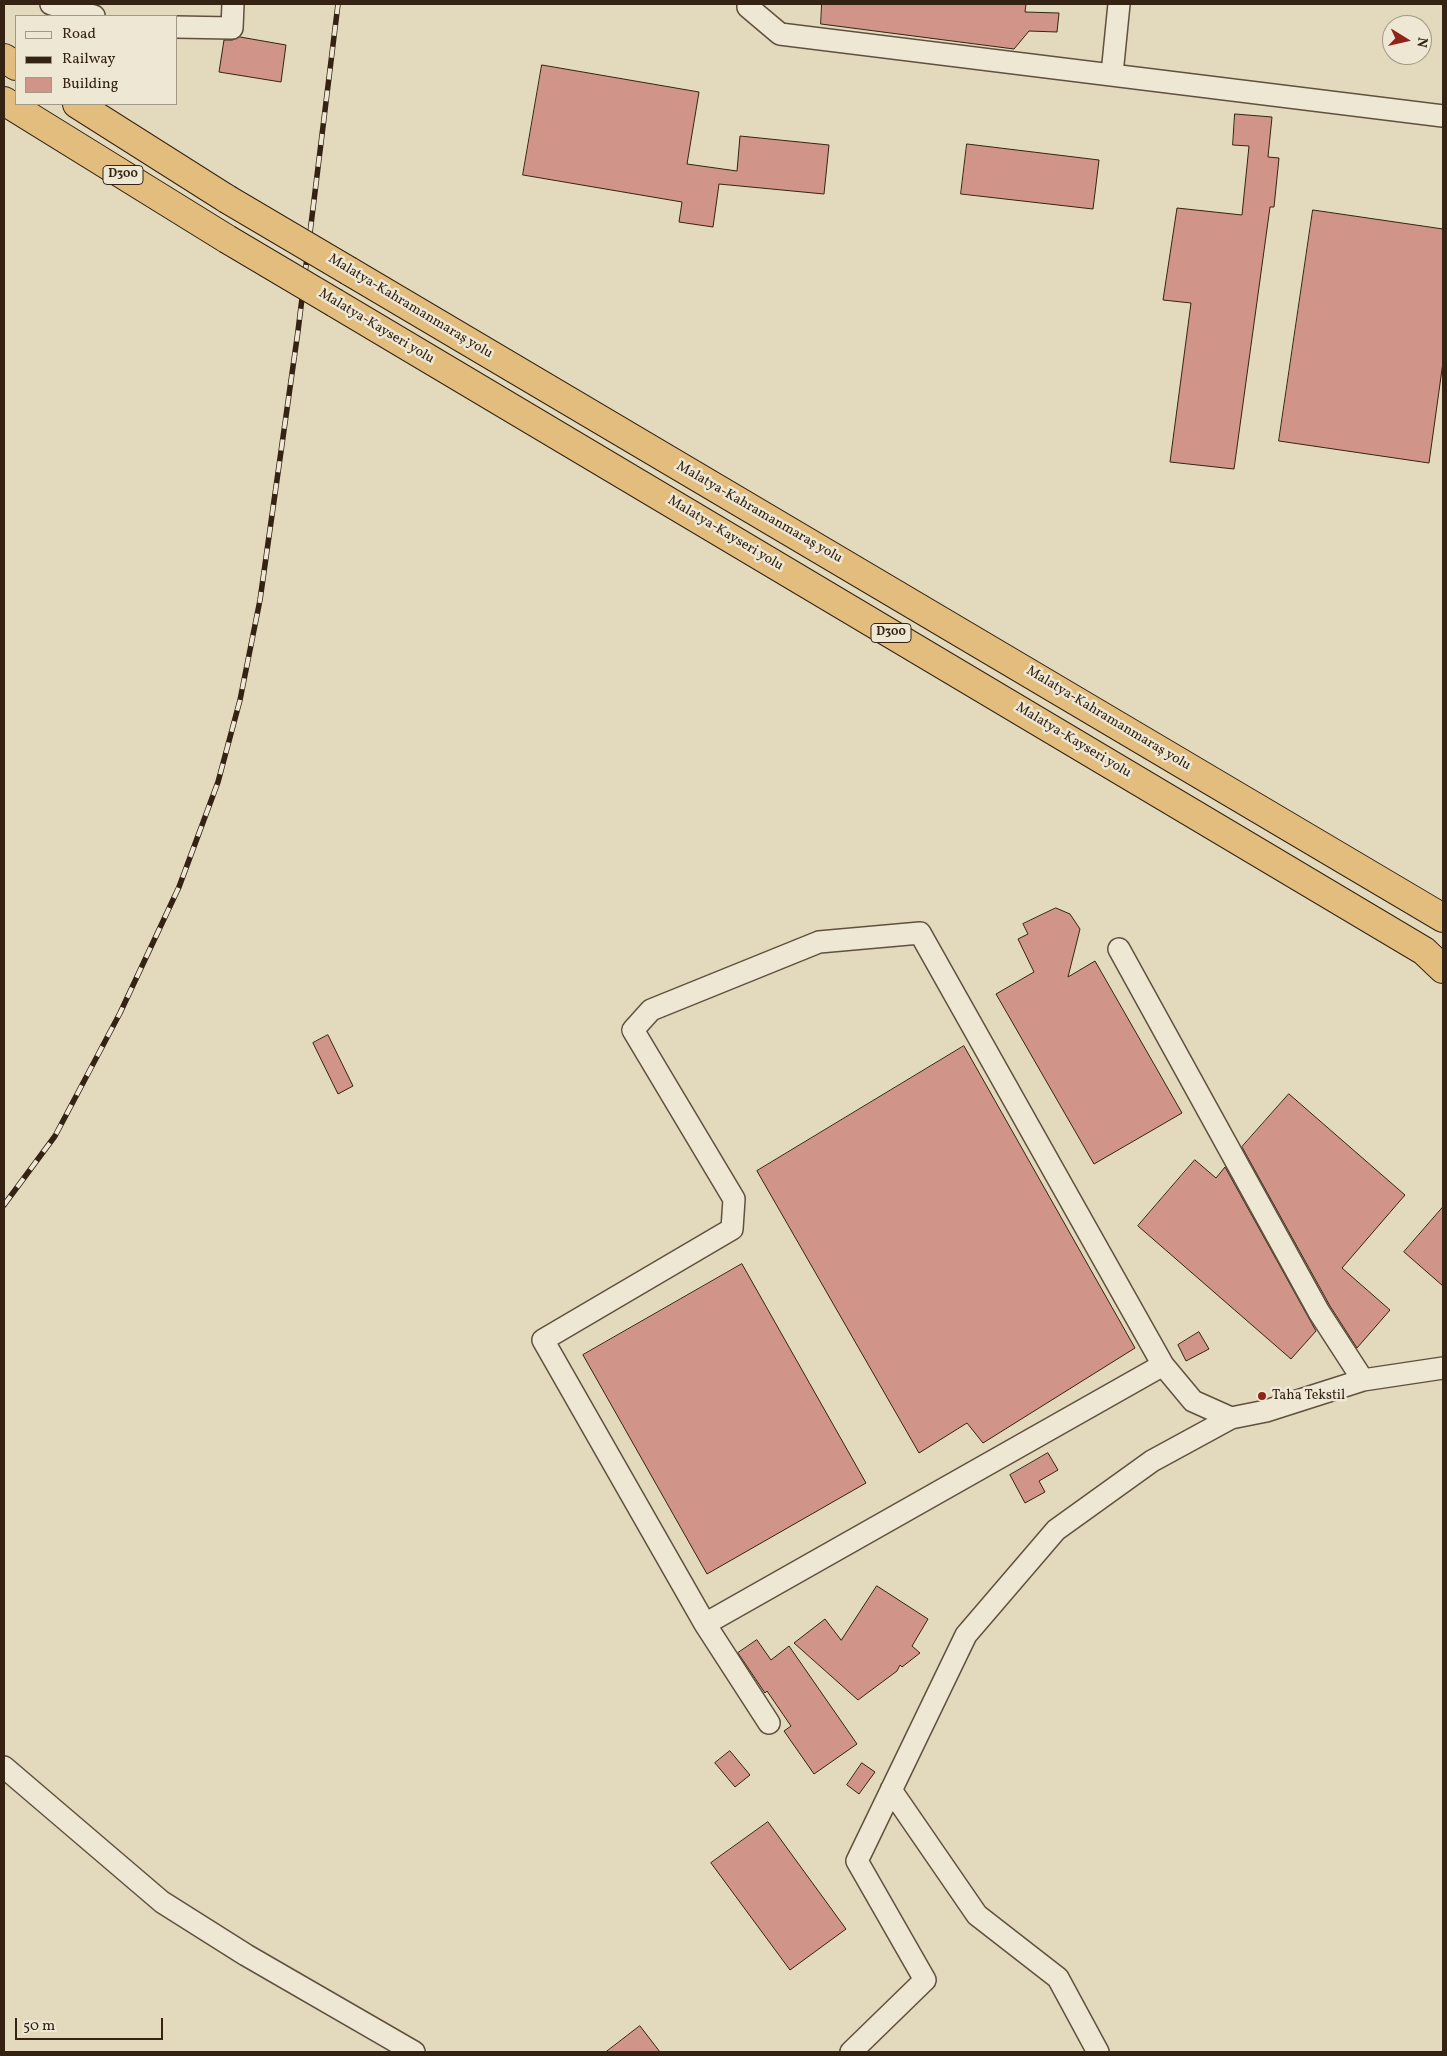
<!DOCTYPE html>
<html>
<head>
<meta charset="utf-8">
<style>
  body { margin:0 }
  #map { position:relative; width:1447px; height:2056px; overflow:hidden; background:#e3dabd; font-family:Vollkorn,serif }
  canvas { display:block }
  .frame { position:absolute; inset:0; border:5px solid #342313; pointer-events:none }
  .legend { position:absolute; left:15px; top:15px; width:162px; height:90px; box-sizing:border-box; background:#ede7d4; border:1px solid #a39987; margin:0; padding:6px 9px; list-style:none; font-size:15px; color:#342313 }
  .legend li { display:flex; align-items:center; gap:10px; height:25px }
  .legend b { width:25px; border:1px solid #a39987 }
  .north { position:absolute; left:1382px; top:15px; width:50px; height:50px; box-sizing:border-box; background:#ede7d4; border:1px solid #a39987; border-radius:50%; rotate:99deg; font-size:14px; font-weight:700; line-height:20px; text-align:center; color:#342313 }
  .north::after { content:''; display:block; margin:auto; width:18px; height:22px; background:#8f2418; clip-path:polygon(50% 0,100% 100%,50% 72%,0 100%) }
  .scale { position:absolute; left:15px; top:2018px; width:148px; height:22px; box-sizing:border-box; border:2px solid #342313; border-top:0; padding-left:6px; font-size:15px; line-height:18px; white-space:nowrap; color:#342313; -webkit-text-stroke:4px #ede7d4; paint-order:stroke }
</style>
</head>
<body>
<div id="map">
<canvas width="1447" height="2056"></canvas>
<div class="frame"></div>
<ul class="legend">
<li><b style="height:6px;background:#ede7d4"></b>Road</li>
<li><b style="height:6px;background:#342313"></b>Railway</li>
<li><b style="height:14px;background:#d09488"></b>Building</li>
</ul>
<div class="north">N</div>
<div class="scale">50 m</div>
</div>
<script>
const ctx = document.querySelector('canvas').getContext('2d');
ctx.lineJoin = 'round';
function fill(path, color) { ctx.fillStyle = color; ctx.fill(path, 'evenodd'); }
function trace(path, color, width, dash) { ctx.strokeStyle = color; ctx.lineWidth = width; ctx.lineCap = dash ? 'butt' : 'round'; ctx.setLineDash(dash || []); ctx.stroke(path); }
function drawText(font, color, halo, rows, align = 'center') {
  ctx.font = font + ' Vollkorn,serif'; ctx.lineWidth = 5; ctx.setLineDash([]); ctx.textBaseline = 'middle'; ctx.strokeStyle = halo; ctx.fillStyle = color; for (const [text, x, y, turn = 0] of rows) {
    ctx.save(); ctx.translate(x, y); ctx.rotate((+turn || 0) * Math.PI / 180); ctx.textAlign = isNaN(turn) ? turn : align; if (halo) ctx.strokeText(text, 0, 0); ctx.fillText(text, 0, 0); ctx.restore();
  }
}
const building = new Path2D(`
  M 822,4 L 1026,4 L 1025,12 L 1059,13 L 1057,32 L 1029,31 L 1014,49 L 821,24 Z
  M 240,37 L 286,45 L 281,82 L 219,72 L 224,40 L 232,40 Z
  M 542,65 L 699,92 L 687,164 L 737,171 L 740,136 L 829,145 L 824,194 L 719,184 L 713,227 L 679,222 L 682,202 L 523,175 Z
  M 1235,114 L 1272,117 L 1268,157 L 1279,158 L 1274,207 L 1270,207 L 1234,469 L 1170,462 L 1191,303 L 1163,300 L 1177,208 L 1242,215 L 1249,146 L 1233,145 Z
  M 967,144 L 1099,160 L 1093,209 L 961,194 Z
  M 1313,210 L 1443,229 L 1443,362 L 1429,463 L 1279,441 Z
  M 1056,908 L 1070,914 L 1080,929 L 1068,977 L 1095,961 L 1182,1113 L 1094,1164 L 996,994 L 1034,972 L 1018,939 L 1028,934 L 1023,924 Z
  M 328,1035 L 353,1086 L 338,1094 L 313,1043 Z
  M 964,1046 L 1135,1348 L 983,1443 L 967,1423 L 919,1453 L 757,1171 Z
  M 1289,1094 L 1405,1195 L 1342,1268 L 1390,1310 L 1357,1348 L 1330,1306 L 1242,1147 Z
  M 1195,1160 L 1216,1178 L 1225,1167 L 1316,1331 L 1291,1359 L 1138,1226 Z
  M 1443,1207 L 1443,1286 L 1404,1252 Z
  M 742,1264 L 866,1483 L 707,1574 L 583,1355 Z
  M 1199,1332 L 1209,1349 L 1186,1361 L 1178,1345 Z
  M 1048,1453 L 1058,1470 L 1039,1481 L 1045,1492 L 1025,1503 L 1010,1475 Z
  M 877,1586 L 928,1619 L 912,1646 L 920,1653 L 902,1667 L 900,1665 L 897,1671 L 858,1700 L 794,1643 L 825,1619 L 841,1640 Z
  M 757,1640 L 771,1660 L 789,1646 L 857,1744 L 814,1774 L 784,1731 L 791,1726 L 767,1691 L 765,1693 L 738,1653 Z
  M 730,1751 L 750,1775 L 735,1787 L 715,1763 Z
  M 862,1763 L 875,1772 L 859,1794 L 847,1785 Z
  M 768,1822 L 846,1929 L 790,1970 L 711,1863 Z
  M 640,2026 L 660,2052 L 606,2052 Z`);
fill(building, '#d09488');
trace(building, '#342313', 1);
const street = new Path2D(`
  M 51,4 L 94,16
  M 748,4 L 748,7 L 780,34 L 1443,116
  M 176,27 L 232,28 L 233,4
  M 1112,74 L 1119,4
  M 1119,949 L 1319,1312 L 1363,1380
  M 705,1624 L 543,1340 L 732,1229 L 734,1199 L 633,1030 L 651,1010 L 819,942 L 920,933 L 1163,1365 L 1193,1401 L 1231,1418
  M 769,1723 L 705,1624 L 1163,1365
  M 4,1767 L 162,1902 L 246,1955 L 414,2052
  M 891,1790 L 977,1915 L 1058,1978 L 1098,2052
  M 851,2052 L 925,1980 L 857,1861 L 966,1635 L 1056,1530 L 1152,1461 L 1231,1418 L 1266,1411 L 1363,1380 L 1443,1368`);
const highway = new Path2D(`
  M 4,58 L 16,66
  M 4,101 L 227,239
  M 77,104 L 227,199
  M 349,271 L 1443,918
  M 335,303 L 1424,951 L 1443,969`);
trace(street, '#60513e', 24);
trace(highway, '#342313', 30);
trace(street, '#ede7d4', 21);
trace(highway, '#e2bd7e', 28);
const rail = new Path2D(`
  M 4,1205 L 55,1136 L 120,1013 L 179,887 L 218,782 L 240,700 L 260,600 L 298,331 L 338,4`);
trace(rail, '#342313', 5.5);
trace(rail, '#ede7d4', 4, [11]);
const highwayBridge = new Path2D(`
  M 227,199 L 349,271
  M 227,239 L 335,303`);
trace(highwayBridge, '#342313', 30, []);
trace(highwayBridge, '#e2bd7e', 28);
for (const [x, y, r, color] of [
  [1262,1396,5,"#8f2418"]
]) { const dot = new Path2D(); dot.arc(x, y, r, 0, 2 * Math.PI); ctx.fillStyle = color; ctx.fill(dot); trace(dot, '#ede7d4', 2); }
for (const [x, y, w] of [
  [123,175,40],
  [891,633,40]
]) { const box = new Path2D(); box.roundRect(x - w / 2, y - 9.5, w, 19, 4); ctx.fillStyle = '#ede7d4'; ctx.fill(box); trace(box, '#342313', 1); }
drawText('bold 12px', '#342313', null, [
  ["D300",123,175],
  ["D300",891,633]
]);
drawText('14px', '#342313', '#ede7d4', [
  ["Malatya-Kahramanmaraş yolu",410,307,31],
  ["Malatya-Kayseri yolu",376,327,31],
  ["Malatya-Kahramanmaraş yolu",759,513,30],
  ["Malatya-Kayseri yolu",725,534,31],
  ["Malatya-Kahramanmaraş yolu",1108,719,31],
  ["Malatya-Kayseri yolu",1073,741,31]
]);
drawText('14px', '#342313', '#ede7d4', [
  ["Taha Tekstil",1272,1396]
], 'left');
</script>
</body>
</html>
